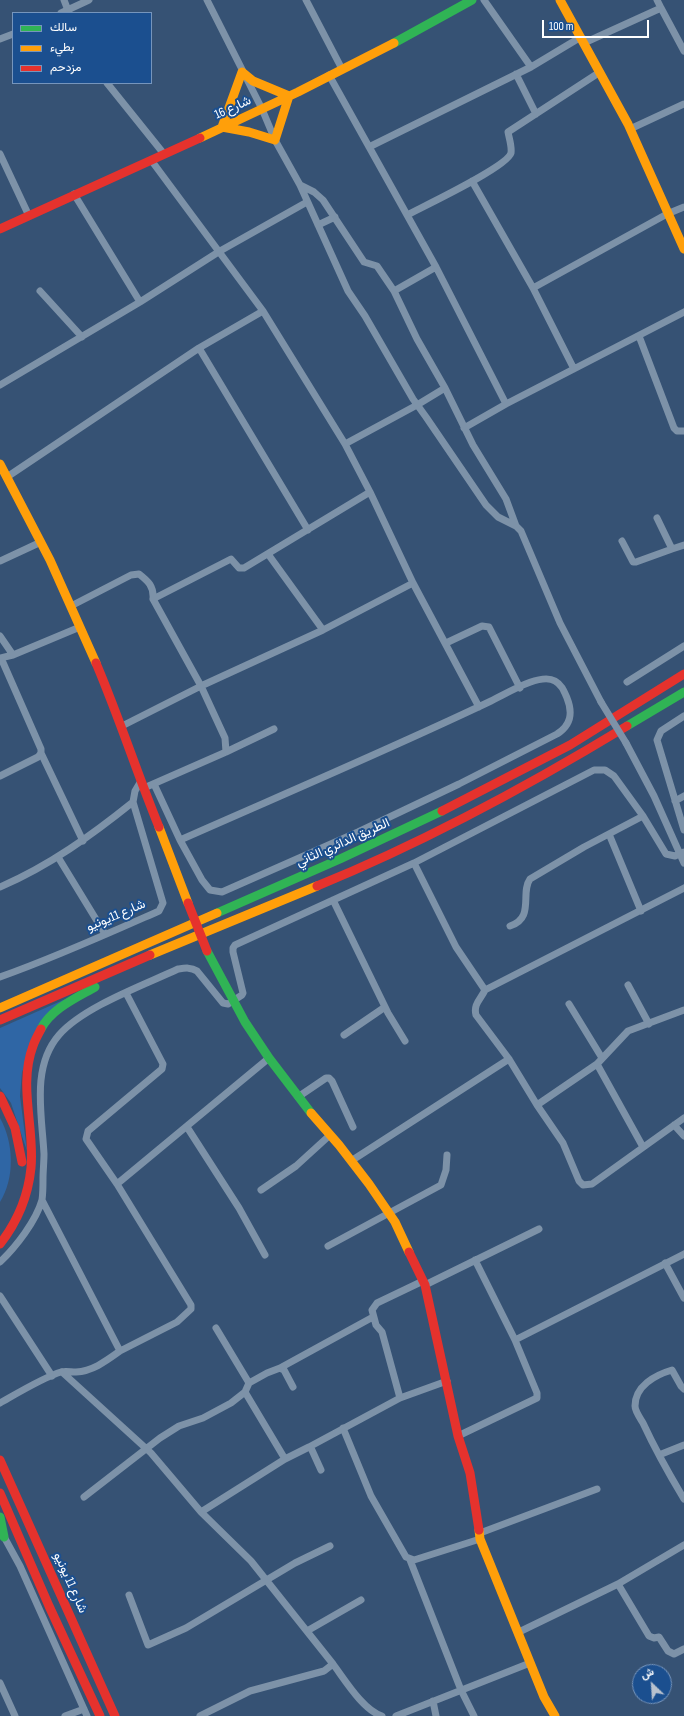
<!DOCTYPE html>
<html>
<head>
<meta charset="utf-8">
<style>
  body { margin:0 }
  #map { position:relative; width:684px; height:1716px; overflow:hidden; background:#365274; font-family:"Sofia Sans Condensed",Vazirmatn,sans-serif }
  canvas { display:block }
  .legend { position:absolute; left:12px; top:12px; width:140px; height:72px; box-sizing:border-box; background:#1b4f8f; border:1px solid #7695bc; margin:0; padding:5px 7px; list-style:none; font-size:12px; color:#fff }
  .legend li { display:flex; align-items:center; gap:8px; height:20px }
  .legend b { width:20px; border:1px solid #7695bc }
  .north { position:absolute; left:632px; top:1664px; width:40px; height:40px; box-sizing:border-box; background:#1b4f8f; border:1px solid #7695bc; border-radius:50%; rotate:335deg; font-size:11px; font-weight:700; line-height:16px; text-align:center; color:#fff }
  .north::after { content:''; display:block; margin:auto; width:14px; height:18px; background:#b9c2ce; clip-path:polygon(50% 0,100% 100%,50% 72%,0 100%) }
  .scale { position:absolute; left:542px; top:20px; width:107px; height:18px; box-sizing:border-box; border:2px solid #fff; border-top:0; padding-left:5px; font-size:12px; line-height:14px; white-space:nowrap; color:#fff; -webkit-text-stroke:3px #1b4f8f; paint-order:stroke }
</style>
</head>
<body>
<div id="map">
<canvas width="684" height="1716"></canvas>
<ul class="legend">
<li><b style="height:5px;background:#30b455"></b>سالك</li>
<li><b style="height:5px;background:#ff9f0a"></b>بطيء</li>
<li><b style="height:5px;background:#e5322d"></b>مزدحم</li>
</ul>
<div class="north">ش</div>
<div class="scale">100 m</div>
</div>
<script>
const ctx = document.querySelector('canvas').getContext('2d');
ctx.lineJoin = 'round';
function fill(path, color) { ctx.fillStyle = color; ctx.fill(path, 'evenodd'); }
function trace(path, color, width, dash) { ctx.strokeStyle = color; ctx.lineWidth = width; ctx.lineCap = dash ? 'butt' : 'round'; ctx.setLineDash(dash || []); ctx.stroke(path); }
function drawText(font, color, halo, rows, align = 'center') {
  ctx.font = font + ' "Sofia Sans Condensed",Vazirmatn,sans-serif'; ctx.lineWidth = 4; ctx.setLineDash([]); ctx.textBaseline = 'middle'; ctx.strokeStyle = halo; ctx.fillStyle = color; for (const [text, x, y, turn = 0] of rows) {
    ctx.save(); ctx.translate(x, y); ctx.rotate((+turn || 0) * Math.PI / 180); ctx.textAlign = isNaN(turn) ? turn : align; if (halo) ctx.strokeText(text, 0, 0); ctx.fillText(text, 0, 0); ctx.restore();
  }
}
fill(new Path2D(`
  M 70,997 L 46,1016 L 22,1072 L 20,1096 L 27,1151 L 11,1103 L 0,1088 L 0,1028 Z
  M 0,1118 C 14,1143 15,1178 0,1202 Z`), '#2f66a5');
trace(new Path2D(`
  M 64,0 L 69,13
  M 207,0 L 262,109 L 275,140 L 300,185 L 348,291 L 365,316 L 413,399 L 426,417 L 486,505 L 498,517 L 516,526 L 521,531 L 560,623 L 601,702
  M 306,0 L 342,69
  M 484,0 L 531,67
  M 661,8 L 684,51
  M 61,13 L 89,0
  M 0,39 L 13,34
  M 584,43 L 661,8 L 657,0
  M 516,74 L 536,114
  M 329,75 L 436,267 L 394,291
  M 107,83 L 164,154
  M 630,129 L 684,104
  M 369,147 L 531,67 L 581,37
  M 0,154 L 29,216
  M 151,160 L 263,311 L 345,444
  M 472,181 L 533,288 L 574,369
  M 300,185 L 314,192 L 323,200 L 364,262 L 377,266 L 394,291 L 417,339 L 445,388 L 473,445 L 506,499 L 516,526
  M 74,194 L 140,302
  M 407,215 C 424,206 507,167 511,153 C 512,146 509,138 508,132 L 600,72
  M 318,225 L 335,217
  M 436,267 L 506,404
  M 533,288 L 667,214 L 684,207
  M 40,291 L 82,337
  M 639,336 L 674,428 L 677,431 L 684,431
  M 199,348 L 308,530
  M 0,385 L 140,302 L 220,251 L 307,202
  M 445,388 L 417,405 L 345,444 L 370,492 L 413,583 L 479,707
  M 464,428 L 506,404 L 684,312
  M 7,477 L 199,348 L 263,311
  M 657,518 L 672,549 L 684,545
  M 622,541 L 633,562 L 636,562 L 672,549
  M 268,554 L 323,630
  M 0,561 L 41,542
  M 153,599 L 201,686 L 225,738 L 226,752
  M 71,606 L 131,575 L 139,574 C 148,581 154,586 153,599 L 231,559 L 239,568 L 244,568 L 370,492
  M 0,636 L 13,655
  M 446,643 L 482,626 L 489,627 L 520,688
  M 0,658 L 13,655 L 80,627
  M 627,682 L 684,646
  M 684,716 L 661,731 L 657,740 L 684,830
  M 122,726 L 201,686 L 323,630 L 413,583
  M 626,743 L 654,796 L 684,863
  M 41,753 L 83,841
  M 0,776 L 38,757 L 41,753 L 41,749 L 1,658
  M 154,784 L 180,840 L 202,880 L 210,890 L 222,892 L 358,832 L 459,784 L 557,734 C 571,725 573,713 567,698 C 564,691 562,685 555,681 C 540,672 506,694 491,701 C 388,750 284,794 180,840
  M 144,788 L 226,752 L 274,729
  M 675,801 L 684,796
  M 609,834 L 641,911
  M 58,857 L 105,934
  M 414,863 L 456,947 L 485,990
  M 0,887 C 49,866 92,835 133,802
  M 684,888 L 485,990 C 481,999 473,1004 476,1015 L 509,1059 L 537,1105 L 563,1143 L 579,1181 L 583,1185 L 592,1184 L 684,1118
  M 333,900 L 388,1013 L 405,1041
  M 510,926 C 535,918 520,893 530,879 L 584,847 L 643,816
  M 0,977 C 54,958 107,934 159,911 L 163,903 L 133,802 L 135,791 L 141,781
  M 628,985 L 649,1024
  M 569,1004 L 602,1058
  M 344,1035 L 385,1007
  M 597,1064 L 643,1147
  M 298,1097 L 326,1078 L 329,1078 L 332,1081 L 353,1127
  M 537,1105 L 597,1064 L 628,1031 L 684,1010
  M 674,1125 L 684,1136
  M 187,1127 L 239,1208 L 265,1255
  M 351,1161 L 509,1059
  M 117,1184 L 269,1058
  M 261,1190 L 296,1166 L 330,1135
  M 328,1246 L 441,1185 L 446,1170 L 447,1155
  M 0,1262 C 16,1247 36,1221 42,1200 C 43,1193 43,1185 43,1179 C 43,1171 44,1162 44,1154 C 42,1115 31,1067 59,1035 C 83,1007 144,985 178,969 C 185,968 191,967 197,971 L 223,1003 L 228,1004 L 242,995 L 243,993 L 233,952 L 233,948 L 235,945 L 414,863 L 594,770 L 605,770 L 614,776 L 643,816 L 666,854 L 675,856 L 684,852
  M 665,1263 L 684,1298
  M 425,1285 L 539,1229
  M 0,1296 L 52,1376
  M 216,1328 L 249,1383
  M 515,1340 L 684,1254
  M 120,1351 L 177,1322 L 191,1309 L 191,1305 L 117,1184 L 86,1139 L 88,1131 L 162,1069 L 163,1064 L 126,993
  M 280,1368 L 373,1317
  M 62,1372 L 151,1453 L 201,1512 L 251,1561 L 333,1664
  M 684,1389 L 681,1386 L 672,1370 C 655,1375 635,1386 635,1406 C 635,1411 640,1418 643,1423 C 655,1449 669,1474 684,1499
  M 245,1392 L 285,1459
  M 400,1398 L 447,1381
  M 0,1403 C 16,1394 44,1377 61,1372 C 65,1371 71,1372 76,1372 C 93,1371 106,1361 120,1351 L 42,1200
  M 343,1428 L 371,1496 L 406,1557 L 414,1560 L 480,1539
  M 458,1436 L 537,1398 L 537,1393 L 515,1340 L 475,1260
  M 309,1447 L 400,1398 L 382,1332 L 376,1325 L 372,1310 L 377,1303 L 423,1281
  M 659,1455 L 684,1445
  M 84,1497 L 160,1438 L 179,1426 L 203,1418 L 231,1403 L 245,1392 L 249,1383 L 267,1373 L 280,1368 L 284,1370 L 293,1387
  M 201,1512 L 285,1459 L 309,1447 L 311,1448 L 321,1470
  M 480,1533 L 597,1489
  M 3,1535 L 20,1566 L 87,1716
  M 410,1560 L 461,1690 L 474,1716
  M 618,1584 L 649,1636 L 654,1638 L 659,1637 L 668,1651 L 674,1654 L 684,1649
  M 129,1595 L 148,1645 L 186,1628 L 295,1563 L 330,1546
  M 307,1631 L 361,1600
  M 519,1632 L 618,1584 L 684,1545
  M 0,1683 L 15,1716
  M 433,1701 L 436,1716
  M 65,1716 L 84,1709
  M 200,1716 L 250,1691 L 324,1671 L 333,1664 C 345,1680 363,1710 382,1716
  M 396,1716 L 530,1663`), '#7d92a8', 7);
trace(new Path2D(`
  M 394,43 L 472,0
  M 627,726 L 684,692
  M 217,913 L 340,859 L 442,811
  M 207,951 L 245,1022 L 269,1058 L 311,1113
  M 41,1029 C 51,1009 76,998 95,987
  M 0,1517 L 4,1537`), '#30b455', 9);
trace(new Path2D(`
  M 560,0 L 628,124 L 684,249
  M 242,72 L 253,81 L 289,96 L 275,140 L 249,132 L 222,127 Z
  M 200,138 L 298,92 L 394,43
  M 0,464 L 50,560 L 96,663
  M 159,827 L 188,903
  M 150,955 L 317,886
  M 0,1008 L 217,913
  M 311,1113 L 339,1145 L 369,1184 L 395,1222 L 409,1252
  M 479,1530 L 480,1539 L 544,1697 L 555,1716`), '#ff9f0a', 9);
trace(new Path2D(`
  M 0,229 L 200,138
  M 96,663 C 119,717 137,773 159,827
  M 442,811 L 570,745 L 684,674
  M 317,886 C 425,842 528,786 627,726
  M 0,1020 L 150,955
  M 0,1096 L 15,1128 L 22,1162
  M 0,1244 C 18,1221 28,1197 31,1168 C 35,1128 18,1086 33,1046 C 35,1040 38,1035 41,1029
  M 409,1252 L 425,1285 L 458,1436 L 470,1473 L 479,1530
  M 0,1460 L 115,1716
  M 0,1493 L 49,1606 L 100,1716`), '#e5322d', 9);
trace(new Path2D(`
  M 601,702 L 626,743`), '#7d92a8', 7);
trace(new Path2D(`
  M 188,903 L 207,951`), '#e5322d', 9);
drawText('13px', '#fff', '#1b4f8f', [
  ["شارع 16",233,108,-24],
  ["الطريق الدائري الثاني",343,843,-24],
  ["شارع 11يونيو",116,916,-23],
  ["شارع 11 يونيو",70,1583,66]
]);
</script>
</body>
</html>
